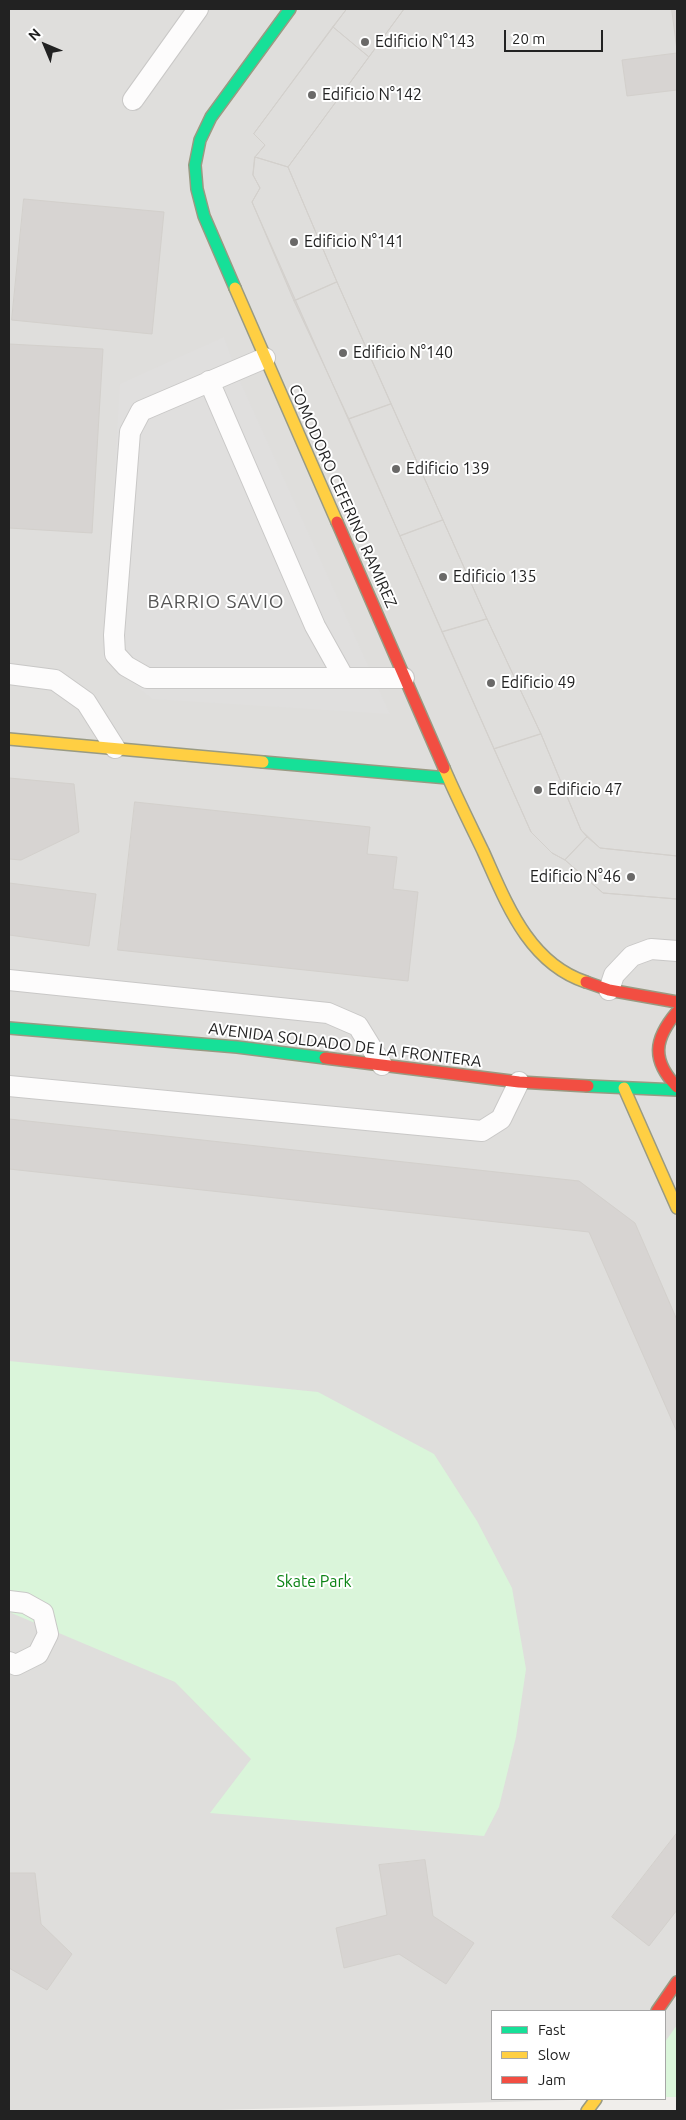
<!DOCTYPE html>
<html>
<head>
<meta charset="utf-8">
<style>
  body { margin:0 }
  #map { position:relative; width:686px; height:2120px; overflow:hidden; background:#f0eeeb; font-family:Ubuntu,sans-serif }
  canvas { display:block }
  .frame { position:absolute; inset:0; border:10px solid #222; pointer-events:none }
  .legend { position:absolute; left:491px; top:2010px; width:175px; height:90px; box-sizing:border-box; background:#fff; border:1px solid #a7a7a7; margin:0; padding:6px 9px; list-style:none; font-size:15px; color:#222 }
  .legend li { display:flex; align-items:center; gap:10px; height:25px }
  .legend b { width:25px; border:1px solid #a7a7a7 }
  .north { position:absolute; left:20px; top:20px; width:50px; height:50px; -webkit-text-stroke:4px #fff; paint-order:stroke; rotate:315deg; font-size:14px; font-weight:700; line-height:20px; text-align:center; color:#222 }
  .north::after { content:''; display:block; margin:auto; width:18px; height:22px; background:#222; clip-path:polygon(50% 0,100% 100%,50% 72%,0 100%) }
  .scale { position:absolute; left:504px; top:30px; width:99px; height:22px; box-sizing:border-box; border:2px solid #222; border-top:0; padding-left:6px; font-size:15px; line-height:18px; white-space:nowrap; color:#222; -webkit-text-stroke:4px #fff; paint-order:stroke }
</style>
</head>
<body>
<div id="map">
<canvas width="686" height="2120"></canvas>
<div class="frame"></div>
<ul class="legend">
<li><b style="height:6px;background:#16e098"></b>Fast</li>
<li><b style="height:6px;background:#ffcf43"></b>Slow</li>
<li><b style="height:6px;background:#f24e42"></b>Jam</li>
</ul>
<div class="north">N</div>
<div class="scale">20 m</div>
</div>
<script>
const ctx = document.querySelector('canvas').getContext('2d');
ctx.lineJoin = 'round';
function fill(path, color) { ctx.fillStyle = color; ctx.fill(path, 'evenodd'); }
function trace(path, color, width, dash) { ctx.strokeStyle = color; ctx.lineWidth = width; ctx.lineCap = dash ? 'butt' : 'round'; ctx.setLineDash(dash || []); ctx.stroke(path); }
function drawText(font, color, halo, rows, align = 'center') {
  ctx.font = font + ' Ubuntu,sans-serif'; ctx.lineWidth = 4; ctx.setLineDash([]); ctx.textBaseline = 'middle'; ctx.strokeStyle = halo; ctx.fillStyle = color; for (const [text, x, y, turn = 0] of rows) {
    ctx.save(); ctx.translate(x, y); ctx.rotate((+turn || 0) * Math.PI / 180); ctx.textAlign = isNaN(turn) ? turn : align; if (halo) ctx.strokeText(text, 0, 0); ctx.fillText(text, 0, 0); ctx.restore();
  }
}
fill(new Path2D(`
  M 9,9 L 677,9 L 677,2097 L 665,2097 L 665,2011 L 492,2011 L 492,2099 L 605,2099 L 184,2111 L 9,2111 Z`), '#dfdedc');
fill(new Path2D(`
  M 9,1361 L 318,1392 L 434,1454 L 477,1521 L 512,1588 L 526,1669 L 516,1737 L 499,1807 L 484,1836 L 210,1813 L 251,1759 L 175,1682 L 9,1612 Z
  M 677,2025 L 677,2097 L 665,2097 L 665,2042 Z`), '#daf5da');
fill(new Path2D(`
  M 224,337 L 240,381 L 390,714 L 152,699 L 103,659 L 120,384 Z`), '#e0dfde');
const building = new Path2D(`
  M 347,9 L 404,9 L 288,167 L 337,282 L 487,619 L 541,734 L 581,830 L 600,848 L 677,856 L 677,899 L 603,893 L 565,860 L 552,853 L 531,832 L 252,202 L 260,188 L 253,175 L 255,157 L 265,145 L 254,134 Z
  M 347,9 L 404,9 L 369,57 L 333,27 Z
  M 672,9 L 677,9 L 677,90 L 627,96 L 622,60 L 677,53 Z
  M 333,27 L 369,57 L 288,167 L 255,157 L 265,145 L 254,134 Z
  M 255,157 L 288,167 L 337,282 L 294,301 L 252,202 L 260,188 L 253,175 Z
  M 24,199 L 164,212 L 152,334 L 12,320 Z
  M 337,282 L 391,404 L 349,419 L 294,301 Z
  M 9,344 L 103,349 L 92,533 L 9,528 Z
  M 391,404 L 443,520 L 400,536 L 349,419 Z
  M 443,520 L 487,619 L 442,632 L 400,536 Z
  M 487,619 L 541,734 L 494,749 L 442,632 Z
  M 541,734 L 581,830 L 587,837 L 565,860 L 552,853 L 531,832 L 494,749 Z
  M 9,778 L 74,784 L 79,832 L 21,860 L 9,859 Z
  M 135,802 L 370,827 L 367,854 L 397,857 L 393,889 L 418,892 L 408,981 L 118,950 Z
  M 587,837 L 600,848 L 677,856 L 677,899 L 603,893 L 565,860 Z
  M 9,883 L 96,894 L 89,946 L 9,935 Z
  M 9,1119 L 579,1181 L 635,1223 L 677,1320 L 677,1432 L 589,1232 L 9,1169 Z
  M 677,1833 L 677,1910 L 649,1946 L 612,1917 Z
  M 425,1860 L 433,1916 L 474,1943 L 446,1984 L 399,1954 L 344,1968 L 336,1928 L 387,1915 L 379,1865 Z
  M 9,1873 L 35,1873 L 41,1924 L 72,1954 L 47,1990 L 9,1968 Z`);
fill(building, '#d7d4d2');
trace(building, '#d3d0cc', 1);
const lane = new Path2D(`
  M 133,100 L 198,9
  M 265,358 L 141,411 L 130,432 L 114,635 L 115,654 L 126,666 L 147,678 L 404,678
  M 209,381 L 315,626 L 344,678
  M 9,674 L 55,680 L 86,702 L 115,748
  M 9,980 L 328,1013 L 358,1026 L 382,1065
  M 609,990 L 614,975 L 632,956 L 651,949 L 677,951
  M 9,1086 L 482,1131 L 501,1119 L 519,1082
  M 9,1601 L 25,1603 L 43,1613 L 48,1634 L 38,1654 L 16,1665 L 9,1662`);
const fast = new Path2D(`
  M 235,288 L 204,216 L 197,189 L 195,165 L 200,140 L 211,117 L 290,9
  M 263,762 L 448,778
  M 9,1028 L 237,1047 L 325,1058
  M 588,1086 L 677,1090`);
const slow = new Path2D(`
  M 235,288 L 337,522
  M 9,739 L 263,762
  M 444,768 C 456,796 470,824 483,851 C 506,902 528,963 586,982
  M 624,1088 L 677,1208
  M 587,2111 L 596,2099`);
const jam = new Path2D(`
  M 337,522 L 444,768
  M 586,982 L 609,990 L 677,1002
  M 677,1012 C 654,1039 651,1060 677,1087
  M 325,1058 L 519,1082 L 588,1086
  M 657,2011 L 677,1982`);
trace(lane, '#c9c8c7', 22);
trace(fast, '#999a82', 14);
trace(slow, '#999a82', 14);
trace(jam, '#999a82', 14);
trace(lane, '#fdfcfc', 20);
trace(fast, '#16e098', 11);
trace(slow, '#ffcf43', 11);
trace(jam, '#f24e42', 11);
for (const [x, y, r, color] of [
  [365,42,5,"#6a6968"],
  [312,95,5,"#6a6968"],
  [294,242,5,"#6a6968"],
  [343,353,5,"#6a6968"],
  [396,469,5,"#6a6968"],
  [443,577,5,"#6a6968"],
  [491,683,5,"#6a6968"],
  [538,790,5,"#6a6968"],
  [631,877,5,"#6a6968"]
]) { const dot = new Path2D(); dot.arc(x, y, r, 0, 2 * Math.PI); ctx.fillStyle = color; ctx.fill(dot); trace(dot, '#fff', 2); }
drawText('16px', '#222', '#fff', [
  ["Edificio N°143",375,42],
  ["Edificio N°142",322,95],
  ["Edificio N°141",304,242],
  ["Edificio N°140",353,353],
  ["Edificio 139",406,469],
  ["Edificio 135",453,577],
  ["Edificio 49",501,683],
  ["Edificio 47",548,790],
  ["Edificio N°46",621,877,"right"]
], 'left');
drawText('16px', '#222', '#fff', [
  ["COMODORO CEFERINO RAMIREZ",343,496,66],
  ["AVENIDA SOLDADO DE LA FRONTERA",345,1045,7]
]);
drawText('16px', '#0c8416', '#fff', [
  ["Skate Park",314,1582]
]);
ctx.letterSpacing = '1px';
drawText('19px', '#555', '#fff', [
  ["BARRIO SAVIO",216,602]
]);
ctx.letterSpacing = '0px';
</script>
</body>
</html>
